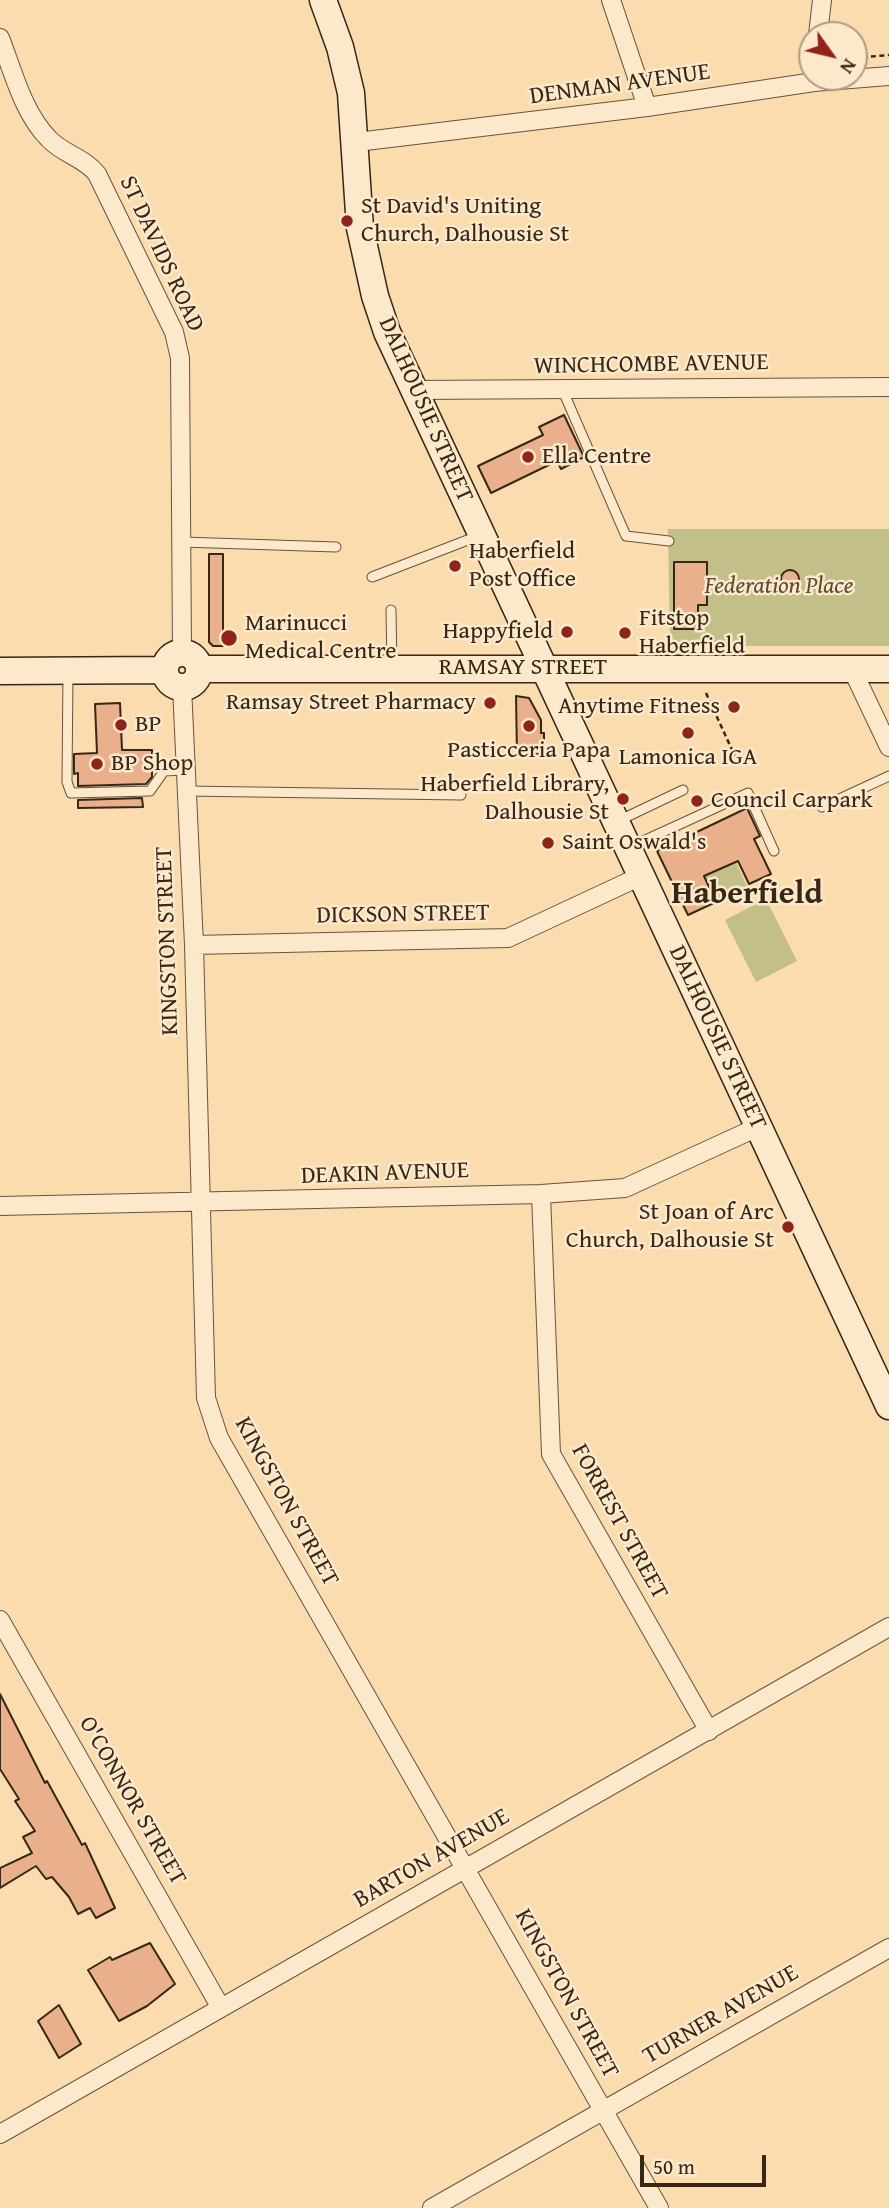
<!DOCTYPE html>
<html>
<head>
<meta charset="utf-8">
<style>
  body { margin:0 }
  #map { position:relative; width:889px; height:2208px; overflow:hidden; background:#fadcaf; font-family:"Gentium Book Plus",serif }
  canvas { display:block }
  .north { position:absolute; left:798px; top:21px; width:70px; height:70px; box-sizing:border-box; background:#fce8cb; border:2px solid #ad9b83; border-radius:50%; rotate:124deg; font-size:19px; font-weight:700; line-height:28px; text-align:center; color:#362716 }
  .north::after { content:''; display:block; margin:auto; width:24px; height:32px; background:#8f2418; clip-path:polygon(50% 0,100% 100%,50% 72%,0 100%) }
  .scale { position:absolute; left:640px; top:2155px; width:126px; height:32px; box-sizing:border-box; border:4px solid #362716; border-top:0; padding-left:9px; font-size:21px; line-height:24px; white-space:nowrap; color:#362716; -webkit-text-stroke:5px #fce8cb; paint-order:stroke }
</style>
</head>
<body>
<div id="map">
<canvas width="889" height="2208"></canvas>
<div class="north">N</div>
<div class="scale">50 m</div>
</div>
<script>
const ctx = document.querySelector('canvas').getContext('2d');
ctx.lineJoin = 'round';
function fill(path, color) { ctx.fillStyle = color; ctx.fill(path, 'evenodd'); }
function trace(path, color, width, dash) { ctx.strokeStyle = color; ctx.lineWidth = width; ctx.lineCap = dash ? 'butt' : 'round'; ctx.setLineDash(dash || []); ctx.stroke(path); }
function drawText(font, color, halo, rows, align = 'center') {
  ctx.font = font + ' "Gentium Book Plus",serif'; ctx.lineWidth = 5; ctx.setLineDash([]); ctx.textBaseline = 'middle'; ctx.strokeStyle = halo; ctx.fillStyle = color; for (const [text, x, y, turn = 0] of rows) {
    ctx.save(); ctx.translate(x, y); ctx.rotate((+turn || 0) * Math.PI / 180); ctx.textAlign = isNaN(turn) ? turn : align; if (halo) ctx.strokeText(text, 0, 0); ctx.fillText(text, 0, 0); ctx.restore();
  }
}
fill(new Path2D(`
  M 668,529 L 889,529 L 889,646 L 670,646 Z
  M 732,853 L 747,886 L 715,901 L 700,868 Z
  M 766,899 L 797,961 L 756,982 L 725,920 Z`), '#c2bf88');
const building = new Path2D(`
  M 564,415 L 584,457 L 561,469 L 557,461 L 491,493 L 478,466 L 543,435 L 539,427 Z
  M 209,554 L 223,554 L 223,646 L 213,646 L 209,642 Z
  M 674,562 L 707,562 L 707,605 L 698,605 L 698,629 L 674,629 Z
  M781 579a9 9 0 1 1 18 0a9 9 0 1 1-18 0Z
  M 516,696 L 529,698 L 541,720 L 541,733 L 544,733 L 544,754 L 517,755 Z
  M 120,703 L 122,750 L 152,750 L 152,777 L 146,784 L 78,786 L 78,773 L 74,774 L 74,754 L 97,753 L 95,704 Z
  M 142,798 L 143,807 L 78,808 L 78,800 Z
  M 747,808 L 760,836 L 754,839 L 771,874 L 749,884 L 738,861 L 704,876 L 716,902 L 688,915 L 657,851 Z
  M 0,1694 L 45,1783 L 47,1781 L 82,1845 L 85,1843 L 115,1908 L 96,1918 L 90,1908 L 78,1914 L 69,1897 L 52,1877 L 46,1879 L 36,1866 L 0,1888 L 0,1868 L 32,1853 L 23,1837 L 35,1831 L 15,1801 L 19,1799 L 0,1769 Z
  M 150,1943 L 175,1984 L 147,2006 L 119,2021 L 88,1970 L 110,1957 L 112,1960 Z
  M 59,2005 L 81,2044 L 59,2058 L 38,2021 Z`);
fill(building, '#eaaf8b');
trace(building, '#362716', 2);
const lane = new Path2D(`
  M 563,391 L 626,536 L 669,541
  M 182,542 L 336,547
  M 372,577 L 478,536
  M 391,610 L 392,667
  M 68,672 L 67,782 L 71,793 L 150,791 L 164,771 L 185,770
  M 185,791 L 461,795
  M 822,807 L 889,776
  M 618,821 L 683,790
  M 630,847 L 748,793 L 774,851`);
const street = new Path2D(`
  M 611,0 L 647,107
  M 818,35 L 822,0
  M 0,38 C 13,71 23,113 49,139 C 63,154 85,158 97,174 L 174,332 L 180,358 L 182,653
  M 357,142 L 647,107 L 814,82 L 889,76
  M 413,390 L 889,387
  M 852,669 L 889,747
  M 182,687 L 194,945 L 206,1398 L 219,1438 L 659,2208
  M 194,945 L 508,938 L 641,876
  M 541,1194 L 551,1454 L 709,1731
  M 0,1206 L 541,1194 L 625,1188 L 758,1127
  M 0,1620 L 221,2008
  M 0,2134 L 889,1627
  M 432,2208 L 889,1948`);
const secondary = new Path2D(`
  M 323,0 L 340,47 L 351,93 L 360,228 L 375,296 L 387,332 L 889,1406
  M165 670a17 17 0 1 1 34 0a17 17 0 1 1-34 0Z
  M 199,669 L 889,669
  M 0,671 L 165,670`);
trace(lane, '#67543c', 11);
trace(street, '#67543c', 20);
trace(secondary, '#362716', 29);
trace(new Path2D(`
  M 854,58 L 889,55
  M 706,693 L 739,765`), '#362716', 2.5, [5, 3.5]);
trace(lane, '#fce8cb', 9);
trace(street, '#fce8cb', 18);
trace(secondary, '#fce8cb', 26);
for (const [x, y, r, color] of [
  [347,221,7,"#8f2418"],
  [528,457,7,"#8f2418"],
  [455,566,7,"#8f2418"],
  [567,632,7,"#8f2418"],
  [625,633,7,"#8f2418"],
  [229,638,9,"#8f2418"],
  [490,703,7,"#8f2418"],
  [734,707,7,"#8f2418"],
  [121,725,7,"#8f2418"],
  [529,726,7,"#8f2418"],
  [688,733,7,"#8f2418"],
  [97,764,7,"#8f2418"],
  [623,799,7,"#8f2418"],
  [697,801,7,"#8f2418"],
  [548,843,7,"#8f2418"],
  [788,1227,7,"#8f2418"]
]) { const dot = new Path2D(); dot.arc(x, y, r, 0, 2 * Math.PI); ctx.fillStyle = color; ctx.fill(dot); trace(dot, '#fce8cb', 2.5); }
drawText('24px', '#362716', '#fce8cb', [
  ["DENMAN AVENUE",620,85,-8],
  ["ST DAVIDS ROAD",161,254,65],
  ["WINCHCOMBE AVENUE",651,365,-1],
  ["DALHOUSIE STREET",425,410,66],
  ["RAMSAY STREET",523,668],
  ["DICKSON STREET",403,915,-1],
  ["KINGSTON STREET",168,941,-92],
  ["DALHOUSIE STREET",717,1038,65],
  ["DEAKIN AVENUE",385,1174,-2],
  ["KINGSTON STREET",286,1502,61],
  ["FORREST STREET",619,1522,61],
  ["O'CONNOR STREET",132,1801,60],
  ["BARTON AVENUE",432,1859,-30],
  ["KINGSTON STREET",566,1994,61],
  ["TURNER AVENUE",721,2015,-30]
]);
drawText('24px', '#362716', '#fce8cb', [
  ["St David's Uniting",361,207],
  ["Church, Dalhousie St",361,235],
  ["Ella Centre",542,457],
  ["Haberfield",469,552],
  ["Post Office",469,580],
  ["Fitstop",639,619],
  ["Haberfield",639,647],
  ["Marinucci",245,624],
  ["Medical Centre",245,652],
  ["Happyfield",553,632,"right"],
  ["Ramsay Street Pharmacy",476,703,"right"],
  ["Anytime Fitness",720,707,"right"],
  ["BP",135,725],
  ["Pasticceria Papa",529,751,"center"],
  ["Lamonica IGA",688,758,"center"],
  ["BP Shop",111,764],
  ["Haberfield Library,",609,785,"right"],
  ["Dalhousie St",609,813,"right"],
  ["Council Carpark",711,801],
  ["Saint Oswald's",562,843],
  ["St Joan of Arc",774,1213,"right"],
  ["Church, Dalhousie St",774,1241,"right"]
], 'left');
drawText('italic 24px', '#594d32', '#fce8cb', [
  ["Federation Place",779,587]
]);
drawText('bold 32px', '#362716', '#fce8cb', [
  ["Haberfield",747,895]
]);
</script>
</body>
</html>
